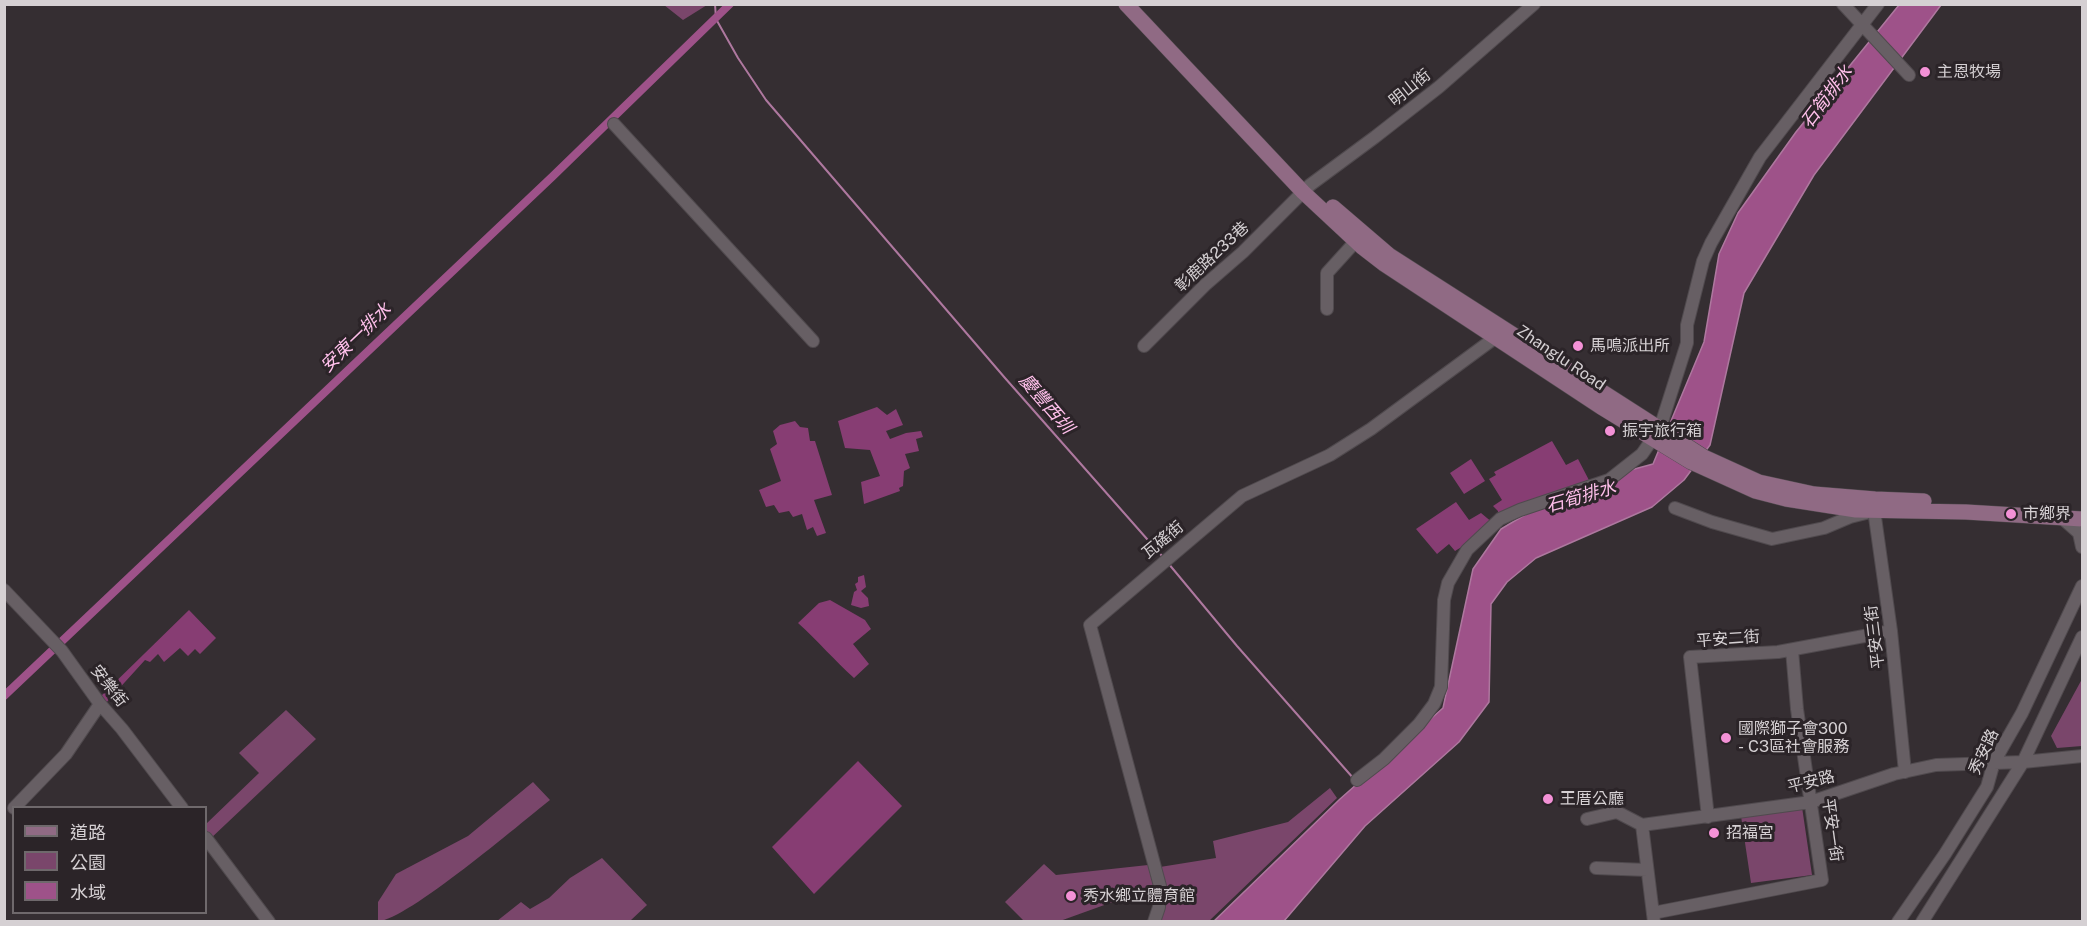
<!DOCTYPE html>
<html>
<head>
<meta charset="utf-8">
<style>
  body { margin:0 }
  #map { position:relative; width:2087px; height:926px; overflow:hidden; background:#352e32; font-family:"Public Sans","Noto Sans TC",sans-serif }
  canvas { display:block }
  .frame { position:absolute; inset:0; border:6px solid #d5d0d3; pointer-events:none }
  .legend { position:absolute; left:12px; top:806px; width:195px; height:108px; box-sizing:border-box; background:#2b2428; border:2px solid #6f696c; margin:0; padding:8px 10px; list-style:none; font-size:18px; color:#d5d0d3 }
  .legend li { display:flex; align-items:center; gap:12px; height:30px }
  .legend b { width:30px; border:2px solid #6f696c }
</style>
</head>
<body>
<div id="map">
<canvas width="2087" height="926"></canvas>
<div class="frame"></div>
<ul class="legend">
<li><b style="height:8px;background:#906a84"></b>道路</li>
<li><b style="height:16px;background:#7a466b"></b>公園</li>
<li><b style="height:16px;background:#9e5289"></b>水域</li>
</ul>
</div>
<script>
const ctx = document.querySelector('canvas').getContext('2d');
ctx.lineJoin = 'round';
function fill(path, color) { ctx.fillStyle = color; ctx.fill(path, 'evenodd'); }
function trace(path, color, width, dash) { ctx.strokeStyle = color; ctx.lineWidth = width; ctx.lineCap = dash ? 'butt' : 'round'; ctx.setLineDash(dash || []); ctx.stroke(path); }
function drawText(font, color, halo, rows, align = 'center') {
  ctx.font = font + ' "Public Sans","Noto Sans TC",sans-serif'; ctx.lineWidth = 6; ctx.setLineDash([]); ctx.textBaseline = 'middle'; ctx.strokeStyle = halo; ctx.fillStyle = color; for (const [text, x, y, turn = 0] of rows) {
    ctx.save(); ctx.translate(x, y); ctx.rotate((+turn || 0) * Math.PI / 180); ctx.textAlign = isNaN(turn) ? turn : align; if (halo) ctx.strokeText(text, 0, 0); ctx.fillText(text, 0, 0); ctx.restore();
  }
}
fill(new Path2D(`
  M 664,5 L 707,5 L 683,20 Z
  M 2082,679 L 2082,746 L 2057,748 L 2051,736 Z
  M 286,710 L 316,739 L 209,840 L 206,836 L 206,824 L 259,773 L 239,753 Z
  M 533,782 L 550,800 C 522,822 405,922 378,921 L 378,902 L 396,874 L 468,836 Z
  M 1330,788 L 1337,798 L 1209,921 L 1157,922 L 1160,867 L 1216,858 L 1213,841 L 1288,822 Z
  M 1802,807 L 1812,875 L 1751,883 L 1741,816 Z
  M 602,858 L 647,905 L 630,921 L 497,921 L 521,902 L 530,909 L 549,898 L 570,878 Z
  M 1044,864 L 1056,875 L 1148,865 L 1153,885 L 1146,890 L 1060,921 L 1024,921 L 1005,902 Z`), '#7a466b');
fill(new Path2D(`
  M 877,407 L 887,415 L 896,409 L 903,425 L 886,431 L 890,439 L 906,433 L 921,431 L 923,437 L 916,439 L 919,451 L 905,454 L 910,468 L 904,471 L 903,486 L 899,488 L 900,491 L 864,504 L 861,482 L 880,476 L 870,450 L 845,448 L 838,421 Z
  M 795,421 L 800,427 L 808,428 L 810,441 L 815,441 L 832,495 L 814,500 L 826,533 L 817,536 L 813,527 L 807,530 L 802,514 L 793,517 L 789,511 L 779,513 L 774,505 L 766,507 L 759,490 L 781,481 L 770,449 L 777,444 L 773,431 L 780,425 Z
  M 1552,441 L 1566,465 L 1578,459 L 1592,486 L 1497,522 L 1498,511 L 1493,506 L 1502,500 L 1489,479 L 1496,475 L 1494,472 Z
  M 1471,459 L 1485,481 L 1464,494 L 1450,473 Z
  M 1456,502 L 1469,520 L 1481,513 L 1493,523 L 1478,537 L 1455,551 L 1449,544 L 1437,554 L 1416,529 Z
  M 864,575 L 866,587 L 861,591 L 868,598 L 869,606 L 861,608 L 851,605 L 854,592 L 857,590 L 855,584 L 858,582 L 858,577 Z
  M 830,600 L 865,620 L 871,629 L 853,644 L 869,664 L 854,678 C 835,661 818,641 798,623 L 819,603 Z
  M 189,610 L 216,638 L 200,654 L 195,649 L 188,656 L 180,648 L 164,662 L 158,654 L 150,662 L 145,660 L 105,704 L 100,697 Z
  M 858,761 L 902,806 L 814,894 L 772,847 Z`), '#873d73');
const water = new Path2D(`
  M 1899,5 L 1941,5 L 1814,175 L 1744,293 L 1710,445 L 1684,480 L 1652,507 L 1536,558 L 1507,582 L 1491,604 L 1489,702 L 1459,742 L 1365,826 L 1284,921 L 1213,922 L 1340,799 L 1443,708 L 1473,569 L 1501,529 L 1550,500 L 1627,471 L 1653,464 L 1704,342 L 1719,254 L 1738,213 L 1796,132 Z`);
fill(water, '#9e5289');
trace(water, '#ae789f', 1.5);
trace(new Path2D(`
  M 715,4 L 716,19 L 738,58 L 766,100 L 1005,378 L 1162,556
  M 1168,563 L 1237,646 L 1354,779`), '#ae789f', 2);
trace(new Path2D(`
  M 4,696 L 553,176 L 730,4`), '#9e5289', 8);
const minor = new Path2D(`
  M 1843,4 L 1909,75
  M 614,124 L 813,341
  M 1327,309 L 1327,273 L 1356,241
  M 1144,346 L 1205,285 L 1243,252 L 1310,185 L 1375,137 L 1439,87 L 1534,4
  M 1875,502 L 1874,510 L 1891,631 L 1905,772
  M 1675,508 L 1712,522 L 1772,539 L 1824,528 L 1850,517 L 1866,513
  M 2062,518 L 2079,533 L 2082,547
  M 4,590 L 62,651 L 100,704 L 122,729 L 182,808
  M 1357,780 L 1384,759 L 1419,724 L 1434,704 L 1441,687 L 1444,600 L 1448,583 L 1467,550 L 1500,519 L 1520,510 L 1609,480 L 1642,454 L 1660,428 L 1687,343 L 1687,325 L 1703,261 L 1711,243 L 1760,157 L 1878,4
  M 14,808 L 66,754 L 100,704
  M 1708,817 L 1690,657 L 1778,652 L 1891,631
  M 1587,819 L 1617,812 L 1642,825
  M 206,838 L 269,922
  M 1596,868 L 1647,870
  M 1653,913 L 1822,880 L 1797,709 L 1792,650
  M 1154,922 L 1159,907 L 1160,886 L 1090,625 L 1242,496 L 1330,455 L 1371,429 L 1496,337 L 1504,338
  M 1654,922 L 1642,825 L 1811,802 L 1894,774 L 1936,765 L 2023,762 L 2082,756
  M 1898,922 L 1945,854 L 1987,787 L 1994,762 L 2022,713 L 2082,586
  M 1922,922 L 2023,762 L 2082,637`);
const major = new Path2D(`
  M 1126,4 L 1303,192 L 1362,247 L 1384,264 L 1601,407 L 1691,462 L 1755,491 L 1786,499 L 1856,510 L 1966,512 L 2082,519
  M 1333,207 L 1389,255 L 1704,457 L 1759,482 L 1814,494 L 1875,499 L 1924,501`);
trace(minor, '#504a4e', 14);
trace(major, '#504a4e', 16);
trace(minor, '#675f64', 12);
trace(major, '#906a84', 15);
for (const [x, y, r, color] of [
  [1925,72,6,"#f391d6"],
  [1578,346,6,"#f391d6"],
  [1610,431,6,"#f391d6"],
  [2011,514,6,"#f391d6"],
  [1726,738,6,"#f391d6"],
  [1548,799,6,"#f391d6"],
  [1714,833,6,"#f391d6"],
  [1071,896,6,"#f391d6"]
]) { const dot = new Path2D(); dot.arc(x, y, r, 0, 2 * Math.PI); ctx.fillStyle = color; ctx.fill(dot); trace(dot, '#2b2428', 2); }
drawText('16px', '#d5d0d3', '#2b2428', [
  ["主恩牧場",1937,72],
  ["馬鳴派出所",1590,346],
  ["振宇旅行箱",1622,431],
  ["市鄉界",2023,514],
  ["國際獅子會300",1738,729],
  ["- C3區社會服務",1738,747],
  ["王厝公廳",1560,799],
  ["招福宮",1726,833],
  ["秀水鄉立體育館",1083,896]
], 'left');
drawText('16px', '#d5d0d3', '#2b2428', [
  ["明山街",1410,88,-39],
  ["彰鹿路233巷",1212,257,-43],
  ["Zhanglu Road",1561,358,34],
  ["瓦磘街",1163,540,-40],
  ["平安三街",1875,637,-97],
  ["平安二街",1728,639,-4],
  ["安樂街",109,686,52],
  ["秀安路",1984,752,-65],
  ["平安路",1811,782,-14],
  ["平安一街",1832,830,82]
]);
drawText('italic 18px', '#febfea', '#2b2428', [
  ["石筍排水",1827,97,-53],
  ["安東一排水",356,338,-44],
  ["慶豐西圳",1046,404,49],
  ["石筍排水",1581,497,-16]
]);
</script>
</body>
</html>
